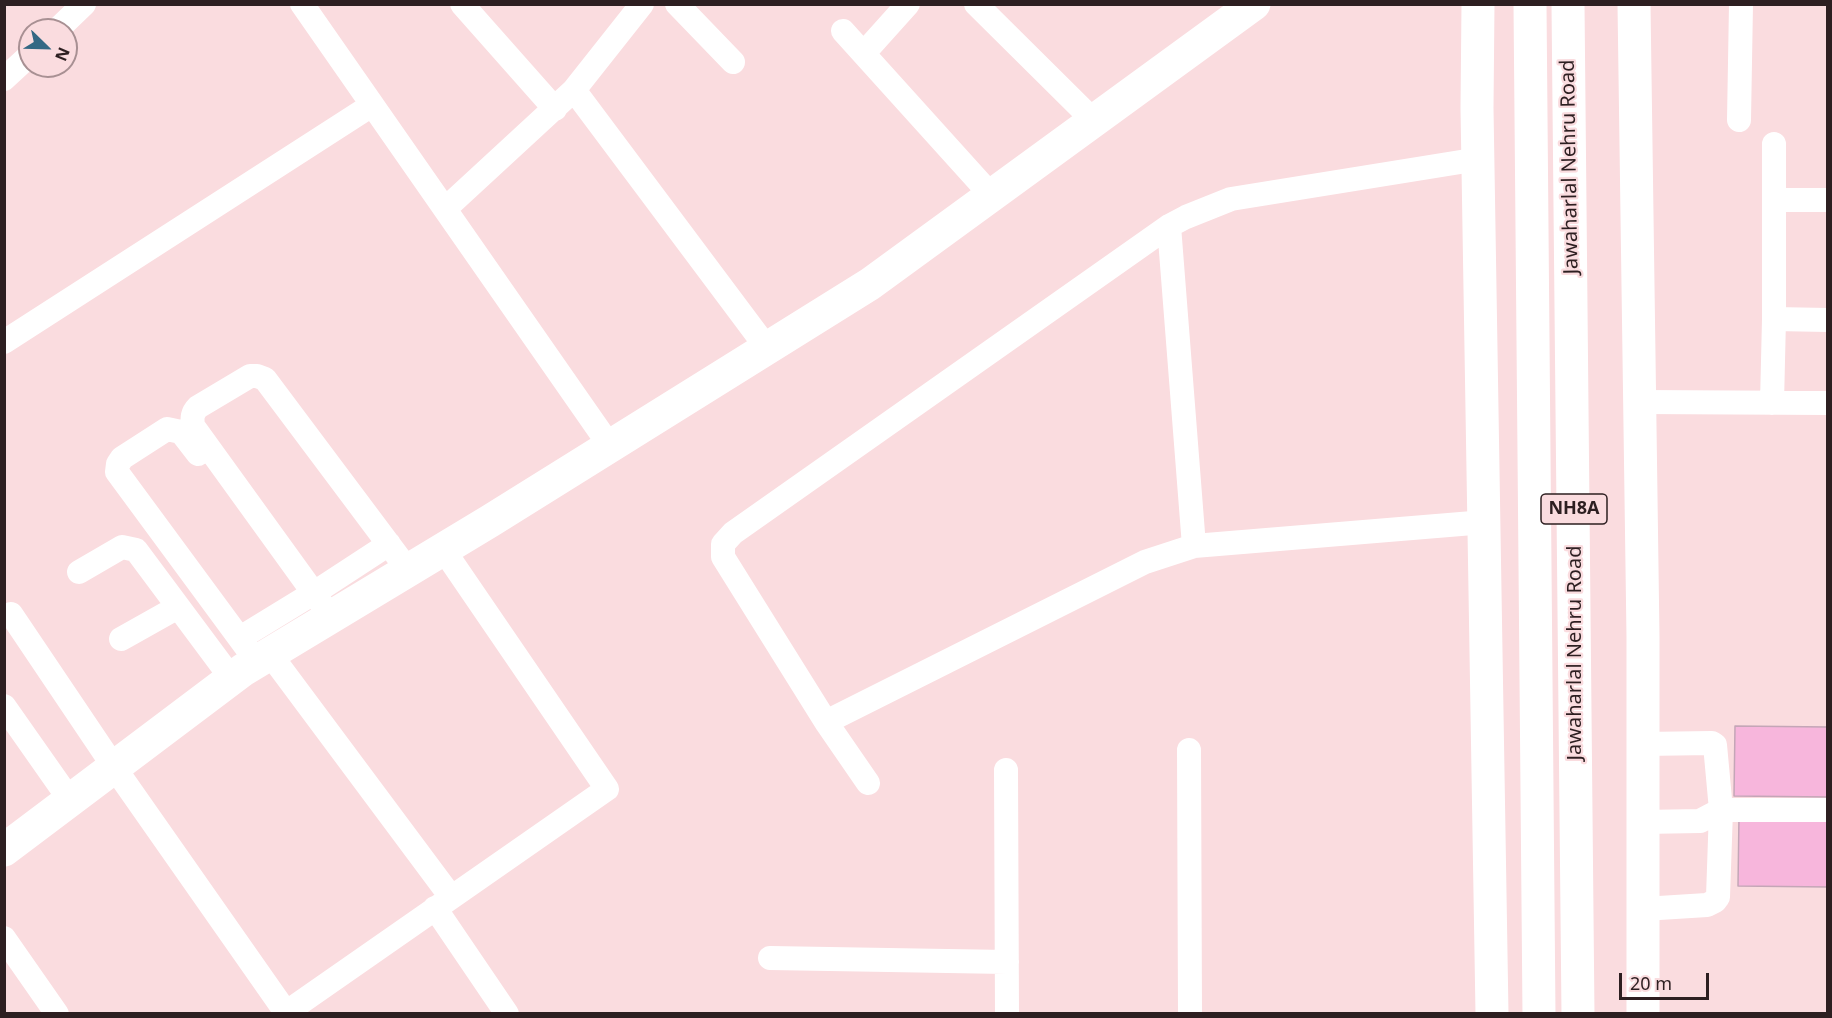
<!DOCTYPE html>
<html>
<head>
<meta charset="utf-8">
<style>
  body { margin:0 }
  #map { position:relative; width:1832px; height:1018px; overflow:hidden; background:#fadcdf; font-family:"Noto Sans",sans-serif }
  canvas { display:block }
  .frame { position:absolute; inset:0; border:6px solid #2d1f21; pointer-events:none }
  .north { position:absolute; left:18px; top:18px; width:60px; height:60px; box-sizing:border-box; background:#fadcdf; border:2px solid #a89093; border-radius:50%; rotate:113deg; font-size:16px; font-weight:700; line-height:24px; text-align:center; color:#2d1f21 }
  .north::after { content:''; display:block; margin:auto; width:21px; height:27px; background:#346884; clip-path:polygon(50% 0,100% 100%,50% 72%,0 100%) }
  .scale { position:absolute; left:1619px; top:973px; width:90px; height:27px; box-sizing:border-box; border:3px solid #2d1f21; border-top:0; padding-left:8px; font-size:18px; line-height:21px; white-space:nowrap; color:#2d1f21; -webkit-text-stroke:4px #fadcdf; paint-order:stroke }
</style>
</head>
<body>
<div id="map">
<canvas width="1832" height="1018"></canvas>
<div class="frame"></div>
<div class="north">N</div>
<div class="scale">20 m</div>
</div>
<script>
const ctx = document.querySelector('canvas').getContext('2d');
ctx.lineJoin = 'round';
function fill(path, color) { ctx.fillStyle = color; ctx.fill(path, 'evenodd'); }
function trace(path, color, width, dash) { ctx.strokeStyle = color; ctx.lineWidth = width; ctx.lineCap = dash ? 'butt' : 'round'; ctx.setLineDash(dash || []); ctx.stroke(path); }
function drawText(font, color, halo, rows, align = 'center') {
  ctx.font = font + ' "Noto Sans",sans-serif'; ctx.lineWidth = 4.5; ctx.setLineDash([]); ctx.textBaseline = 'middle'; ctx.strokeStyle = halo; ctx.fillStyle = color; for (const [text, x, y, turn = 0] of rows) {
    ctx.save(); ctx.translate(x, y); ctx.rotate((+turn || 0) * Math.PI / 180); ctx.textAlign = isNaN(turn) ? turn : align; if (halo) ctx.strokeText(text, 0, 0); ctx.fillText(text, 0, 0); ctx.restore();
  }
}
const building = new Path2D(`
  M 1735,726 L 1828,727 L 1828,797 L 1734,796 Z
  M 1739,816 L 1828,817 L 1828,887 L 1738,886 Z`);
fill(building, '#f7b6dc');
trace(building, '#c4a6b7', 1.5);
trace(new Path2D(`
  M 302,4 L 610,446
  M 462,4 L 555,109
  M 642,4 L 574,90 L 767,348
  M 677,4 L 733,62
  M 976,4 L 1094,121
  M 57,30 L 84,4
  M 843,31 L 992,196
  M 864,53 L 908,4
  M 4,79 L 30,55
  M 1739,120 L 1741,4
  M 1774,200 L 1828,200
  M 445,209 L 574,90
  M 1774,319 L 1828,320
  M 4,342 L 372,105
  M 1640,402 L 1828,403
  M 1772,403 L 1774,319 L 1774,144
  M 198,454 L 181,432 L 167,429 L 122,458 L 118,464 L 117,472 L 257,662
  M 1194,546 L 1485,522
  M 79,572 L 122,547 L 136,550 L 232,679
  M 314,593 L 389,544
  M 11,614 L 114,767 L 287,1014
  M 331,617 L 193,426 C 192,418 192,413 198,407 L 250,376 L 257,376 L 265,379 L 408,570
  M 240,638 L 307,597
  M 121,639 L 178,607
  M 270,654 L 451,897
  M 4,706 L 70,800
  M 826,722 L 723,557 L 723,544 L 733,533 L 1169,226 L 1186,217 L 1231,199 L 1479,159
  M 1189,750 L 1190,1014
  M 1006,770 L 1007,1014
  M 868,783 L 826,722 L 1145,562 L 1194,546 L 1169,226
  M 1643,822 L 1700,821 L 1721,810 L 1828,810
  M 435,908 L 507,1014
  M 1643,909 L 1707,905 L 1715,901 L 1718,897 L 1721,810 L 1715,745 L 1712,743 L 1643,744
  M 4,938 L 57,1014
  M 770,958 L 1007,962
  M 284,1014 L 607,789 L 443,549`), '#fff', 24);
trace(new Path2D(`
  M 1478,4 L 1477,108 L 1492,1014
  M 1634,4 L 1643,637 L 1643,1014
  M 4,850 L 243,670 L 490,521 L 870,284 L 1254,4`), '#fff', 33);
trace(new Path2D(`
  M 1530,4 L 1539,1014
  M 1568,4 L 1578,1014`), '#fff', 33);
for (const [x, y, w] of [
  [1574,509,66]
]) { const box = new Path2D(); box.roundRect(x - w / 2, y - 15, w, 30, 4.5); ctx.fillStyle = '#fadcdf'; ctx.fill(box); trace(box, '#2d1f21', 1.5); }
drawText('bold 18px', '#2d1f21', null, [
  ["NH8A",1574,509]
]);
drawText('20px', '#2d1f21', '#fadcdf', [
  ["Jawaharlal Nehru Road",1570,167,-91],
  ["Jawaharlal Nehru Road",1575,653,-90]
]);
</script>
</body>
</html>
